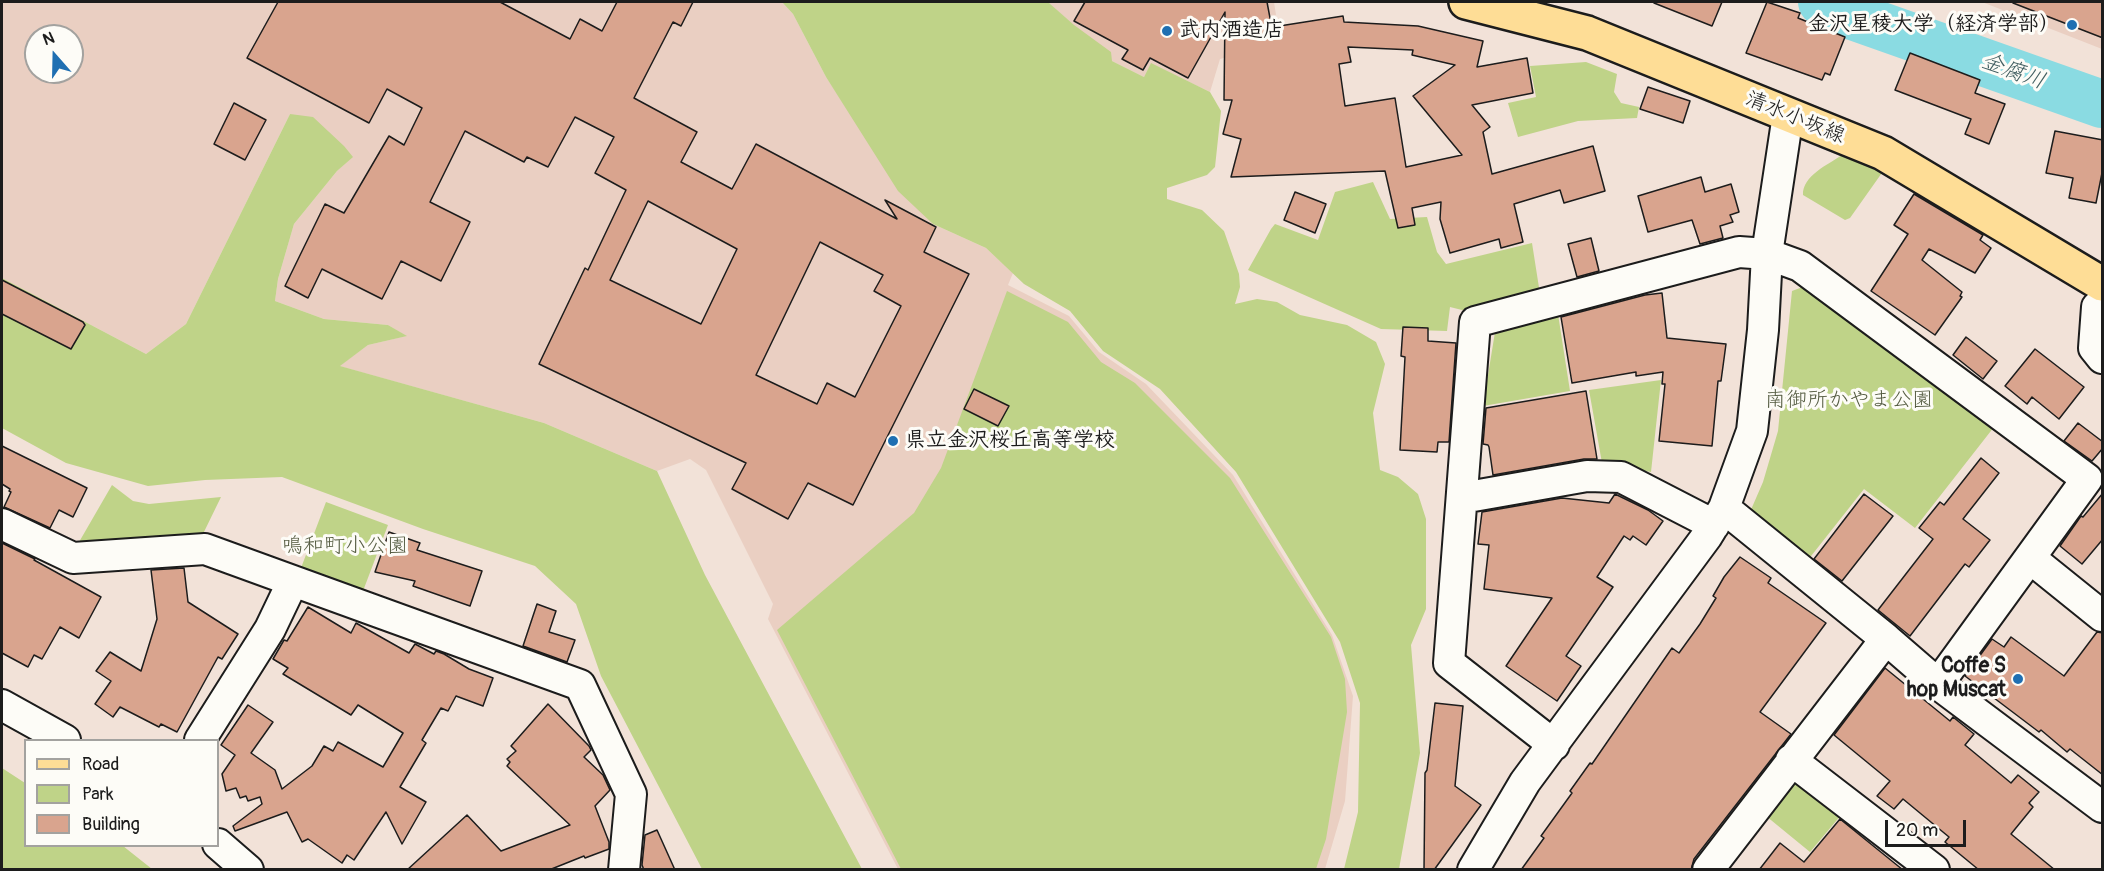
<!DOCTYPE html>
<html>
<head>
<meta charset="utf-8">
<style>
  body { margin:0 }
  #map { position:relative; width:2104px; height:871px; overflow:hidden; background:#f2e2d8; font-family:Pangolin,sans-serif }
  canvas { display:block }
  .frame { position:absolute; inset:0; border:3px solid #1c1c1c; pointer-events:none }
  .legend { position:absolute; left:24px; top:739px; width:195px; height:108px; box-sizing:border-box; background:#fdfcf7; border:2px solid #a3a29f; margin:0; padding:8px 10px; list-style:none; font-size:18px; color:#1c1c1c }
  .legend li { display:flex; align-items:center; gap:12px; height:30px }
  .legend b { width:30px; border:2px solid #a3a29f }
  .north { position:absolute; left:24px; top:24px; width:60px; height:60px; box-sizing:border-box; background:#fdfcf7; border:2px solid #a3a29f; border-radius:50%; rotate:340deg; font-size:16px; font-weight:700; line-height:24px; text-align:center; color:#1c1c1c }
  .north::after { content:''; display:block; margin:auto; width:21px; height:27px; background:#1f6fb2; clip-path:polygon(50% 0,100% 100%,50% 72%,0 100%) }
  .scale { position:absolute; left:1885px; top:820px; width:81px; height:27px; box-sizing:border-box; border:3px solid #1c1c1c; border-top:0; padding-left:8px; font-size:18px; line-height:21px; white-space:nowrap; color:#1c1c1c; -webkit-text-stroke:4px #fdfcf7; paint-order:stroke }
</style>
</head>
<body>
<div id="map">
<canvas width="2104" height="871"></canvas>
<div class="frame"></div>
<ul class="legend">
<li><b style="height:8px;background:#fedd96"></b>Road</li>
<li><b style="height:16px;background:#bfd388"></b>Park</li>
<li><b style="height:16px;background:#d9a48e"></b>Building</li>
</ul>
<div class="north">N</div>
<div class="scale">20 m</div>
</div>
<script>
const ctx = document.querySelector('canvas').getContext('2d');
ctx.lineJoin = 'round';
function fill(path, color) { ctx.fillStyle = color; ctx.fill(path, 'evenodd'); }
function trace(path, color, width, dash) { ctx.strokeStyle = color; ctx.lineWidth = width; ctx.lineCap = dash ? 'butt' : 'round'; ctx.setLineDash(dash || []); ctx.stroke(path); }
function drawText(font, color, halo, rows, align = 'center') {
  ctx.font = font + ' Pangolin,"Klee One",sans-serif'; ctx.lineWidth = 6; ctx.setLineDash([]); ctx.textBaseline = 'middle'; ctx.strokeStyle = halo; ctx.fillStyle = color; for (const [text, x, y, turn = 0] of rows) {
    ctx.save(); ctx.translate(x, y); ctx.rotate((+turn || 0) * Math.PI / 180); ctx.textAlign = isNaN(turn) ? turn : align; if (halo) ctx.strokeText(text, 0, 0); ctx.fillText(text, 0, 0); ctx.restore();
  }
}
fill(new Path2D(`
  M 2,2 L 782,2 L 793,14 L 826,77 L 861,129 L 933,224 L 986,248 L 1013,273 L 1008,285 L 1069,316 L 1099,352 L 1146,384 L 1233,475 L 1332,635 L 1353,696 L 1345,801 L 1325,869 L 898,869 L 768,619 L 773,604 L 706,470 L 690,459 L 657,471 L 544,423 L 339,366 L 368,345 L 406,336 L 388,325 L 324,319 L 275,301 L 278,279 L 294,224 L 337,171 L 352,157 L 290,114 L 186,324 L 146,354 L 2,278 ZM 36,36 L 72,36 L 72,72 L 36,72 Z
  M 1048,2 L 1274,2 L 1276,15 L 1251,14 L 1231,56 L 1220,59 L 1210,92 L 1151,64 L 1144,77 L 1112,61 Z
  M 1982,2 L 2102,2 L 2102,49 Z`), '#eacfc2');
fill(new Path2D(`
  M 782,2 L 1048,2 L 1074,25 L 1111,52 L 1112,61 L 1144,77 L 1151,63 L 1210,92 L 1221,111 L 1215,167 L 1207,175 L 1167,188 L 1167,199 L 1202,210 L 1224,231 L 1239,274 L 1240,287 L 1235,304 L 1257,299 L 1277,302 L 1300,315 L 1347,325 L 1376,342 L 1385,364 L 1373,413 L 1380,470 L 1398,477 L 1418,494 L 1426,519 L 1426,609 L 1411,645 L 1420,753 L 1399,869 L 1344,869 L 1358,812 L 1360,703 L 1340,642 L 1236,472 L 1160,389 L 1103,351 L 1070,311 L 1024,284 L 986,248 L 933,224 L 898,191 L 826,77 L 793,14 Z
  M 1586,62 L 1617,74 L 1614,92 L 1621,103 L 1639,107 L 1637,118 L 1578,121 L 1518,137 L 1508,103 L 1536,97 L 1530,66 Z
  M 290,114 L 313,117 L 344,146 L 353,157 L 337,171 L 294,224 L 278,279 L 275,301 L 324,319 L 388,325 L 407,336 L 368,345 L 340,366 L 544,423 L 657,471 L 705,575 L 862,869 L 702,869 L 601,676 L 576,604 L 535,566 L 423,529 L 282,477 L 205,480 L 148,486 L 66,463 L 2,428 L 2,278 L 146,354 L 186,324 Z
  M 1842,155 L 1884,170 L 1850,218 L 1845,220 L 1803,195 C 1802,176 1829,164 1842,155 Z
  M 1373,182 L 1390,219 L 1427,217 L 1437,252 L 1446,264 L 1532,243 L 1540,294 L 1470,312 L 1450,307 L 1447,331 L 1381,329 L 1248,270 L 1271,229 L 1275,224 L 1318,240 L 1335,192 Z
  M 1808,285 L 1994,427 L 1915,528 L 1864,489 L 1804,565 L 1750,512 L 1763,482 L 1778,431 L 1792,291 Z
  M 1007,291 L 1068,322 L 1101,362 L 1135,383 L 1230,478 L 1331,637 L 1345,679 L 1347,712 L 1326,839 L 1316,869 L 901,869 L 777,630 L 914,513 L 941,468 Z
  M 1558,314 L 1570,391 L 1483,406 L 1495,332 Z
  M 1661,380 L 1651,472 L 1602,463 L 1589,390 Z
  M 112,485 L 133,501 L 149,504 L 221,497 L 202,536 L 75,549 Z
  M 326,502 L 388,525 L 363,591 L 301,568 Z
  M 2,768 L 25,783 L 26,846 L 123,846 L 152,869 L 2,869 Z
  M 1793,779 L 1847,808 L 1810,852 L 1766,816 Z`), '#bfd388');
trace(new Path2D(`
  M 1822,2 L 1850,15 L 2102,104`), '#8adbe2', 48);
const building = new Path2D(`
  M 278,2 L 500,2 L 570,39 L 580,19 L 602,31 L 617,2 L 693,2 L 681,26 L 673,22 L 634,98 L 697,132 L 681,162 L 732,189 L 756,144 L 897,219 L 885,200 L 936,227 L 924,252 L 969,274 L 853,505 L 808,483 L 788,519 L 732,489 L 746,463 L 539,364 L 585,268 L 588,270 L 626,190 L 595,173 L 614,137 L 575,117 L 548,167 L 527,157 L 524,162 L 465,131 L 430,202 L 470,222 L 441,281 L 401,261 L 382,299 L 322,269 L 308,298 L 285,286 L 325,204 L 344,213 L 389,136 L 404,145 L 422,108 L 387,89 L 369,123 L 247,58 ZM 648,201 L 737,249 L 701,324 L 610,280 ZM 820,242 L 883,275 L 874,291 L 901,306 L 855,397 L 827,383 L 817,404 L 756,375 Z
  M 1085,2 L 1267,2 L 1270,18 L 1273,18 L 1273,27 L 1343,16 L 1344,22 L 1418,26 L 1483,41 L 1477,67 L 1527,58 L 1533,93 L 1472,105 L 1490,127 L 1483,132 L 1492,174 L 1593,146 L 1605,191 L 1564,203 L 1560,190 L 1514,204 L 1523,242 L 1501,248 L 1499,239 L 1450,253 L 1440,219 L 1441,202 L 1412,208 L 1415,225 L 1398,228 L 1385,171 L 1231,177 L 1241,139 L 1223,134 L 1232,100 L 1224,100 L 1225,12 L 1188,78 L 1150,58 L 1143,70 L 1122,59 L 1128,50 L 1074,21 ZM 1348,47 L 1413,50 L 1412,55 L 1455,65 L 1413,96 L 1462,155 L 1406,167 L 1395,98 L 1345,106 L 1339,64 L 1351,62 Z
  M 1654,2 L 1722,2 L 1712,26 L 1654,3 Z
  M 1767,2 L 1800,13 L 1798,18 L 1845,37 L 1830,75 L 1825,73 L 1822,80 L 1746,53 Z
  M 2013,2 L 2103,2 L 2103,38 L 2013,3 Z
  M 1910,53 L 1980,80 L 1975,93 L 2005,104 L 1989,144 L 1965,134 L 1971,119 L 1895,90 Z
  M 1648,87 L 1690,101 L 1683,123 L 1640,109 Z
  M 234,103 L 266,120 L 245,160 L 214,144 Z
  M 2055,131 L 2103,140 L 2103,168 L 2096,203 L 2069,198 L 2073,178 L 2046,173 Z
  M 1701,177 L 1705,192 L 1731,184 L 1739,212 L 1730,215 L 1733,222 L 1720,226 L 1723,238 L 1700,244 L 1692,220 L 1648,232 L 1638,196 Z
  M 1295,192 L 1326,204 L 1315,233 L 1284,220 Z
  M 1914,194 L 1983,235 L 1980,240 L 1991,248 L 1975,273 L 1929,249 L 1922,260 L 1962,292 L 1960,296 L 1962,297 L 1935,335 L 1871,291 L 1908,234 L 1894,225 Z
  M 1591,238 L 1599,271 L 1577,277 L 1568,244 Z
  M 2,280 L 83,322 L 85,325 L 71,349 L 2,314 Z
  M 1662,293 L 1667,338 L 1726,344 L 1721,381 L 1718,381 L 1712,446 L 1659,441 L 1665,384 L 1662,384 L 1663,372 L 1636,376 L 1636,372 L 1572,383 L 1561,317 L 1645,295 Z
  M 1403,327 L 1428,328 L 1428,341 L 1456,343 L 1449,442 L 1438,442 L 1437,452 L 1400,450 L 1405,357 L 1401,356 Z
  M 1966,337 L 1997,361 L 1983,379 L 1953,355 Z
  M 2035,349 L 2084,387 L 2059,419 L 2032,397 L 2027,404 L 2005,386 Z
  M 974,389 L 1009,406 L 998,426 L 964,409 Z
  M 1586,391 L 1597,459 L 1584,459 L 1493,475 L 1489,447 L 1488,445 L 1483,444 L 1486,408 Z
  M 2078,423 L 2103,442 L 2103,448 L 2092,461 L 2064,441 Z
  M 2,446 L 87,488 L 73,517 L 59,510 L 50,528 L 4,507 L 11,492 L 9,491 L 10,489 L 2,484 Z
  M 1981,458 L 1999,473 L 1963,519 L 1990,540 L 1969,567 L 1965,564 L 1910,636 L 1878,610 L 1933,539 L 1919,528 L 1940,502 L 1944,505 Z
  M 2103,493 L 2103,539 L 2082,564 L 2060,546 L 2081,516 L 2083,517 Z
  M 1615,494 L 1648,510 L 1663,521 L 1646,545 L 1633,536 L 1630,540 L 1624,536 L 1597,577 L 1613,587 L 1566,656 L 1581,666 L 1557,701 L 1506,666 L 1552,598 L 1484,589 L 1489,545 L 1478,544 L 1482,512 L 1562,498 L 1609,503 Z
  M 1864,494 L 1893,516 L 1842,581 L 1814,559 Z
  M 389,532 L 420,543 L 417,550 L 482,571 L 470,606 L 413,586 L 415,581 L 375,572 Z
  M 2,543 L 35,559 L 34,560 L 101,597 L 79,638 L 60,627 L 42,659 L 34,655 L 28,667 L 2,653 Z
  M 1740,557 L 1771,578 L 1768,583 L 1826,623 L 1760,712 L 1791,734 L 1694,859 L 1691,870 L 1521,870 L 1544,838 L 1541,836 L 1572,793 L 1570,791 L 1590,763 L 1592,764 L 1672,648 L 1679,653 L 1700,624 L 1716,598 L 1713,596 L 1724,577 Z
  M 184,568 L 188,602 L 238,634 L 222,659 L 218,657 L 177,732 L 161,724 L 159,727 L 120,707 L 113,717 L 95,704 L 111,681 L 96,671 L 110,652 L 141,671 L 157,619 L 151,570 Z
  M 537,604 L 556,611 L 549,632 L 575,640 L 567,662 L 523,646 Z
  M 308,607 L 351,633 L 356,623 L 409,653 L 415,644 L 434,654 L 436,651 L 444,654 L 469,669 L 493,678 L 483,706 L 456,696 L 448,711 L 441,708 L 422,740 L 426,743 L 400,787 L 426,802 L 402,844 L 386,812 L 354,860 L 347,855 L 342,863 L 308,839 L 302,842 L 287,812 L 235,831 L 233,826 L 262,804 L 260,797 L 248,801 L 246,796 L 240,798 L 236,788 L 226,791 L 222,774 L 235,755 L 221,745 L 248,705 L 273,722 L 251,753 L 275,770 L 282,789 L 312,766 L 324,746 L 333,751 L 338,742 L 383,767 L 403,733 L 358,705 L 351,715 L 283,674 L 288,668 L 273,659 L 284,640 L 287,641 Z
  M 2097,632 L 2103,633 L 2103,775 L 2070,749 L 2067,752 L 2041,730 L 2039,732 L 1965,676 L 1992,639 L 2004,647 L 2011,637 L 2064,676 Z
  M 1885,668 L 1950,721 L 1953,717 L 1974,734 L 1965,745 L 2011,783 L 2018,775 L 2039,792 L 2029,803 L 2033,807 L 2011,834 L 2055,870 L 1979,870 L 1945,842 L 1949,837 L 1903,799 L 1894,809 L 1877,796 L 1890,781 L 1834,735 Z
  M 1435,703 L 1463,706 L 1455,786 L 1481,805 L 1434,870 L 1424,870 L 1425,773 L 1427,770 Z
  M 548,704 L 589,746 L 591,750 L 584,757 L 603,775 L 610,790 L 595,806 L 609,842 L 609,849 L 585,858 L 584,856 L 549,870 L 407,870 L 467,815 L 501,851 L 570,825 L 507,766 L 510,762 L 507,759 L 516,751 L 511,746 Z
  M 1840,819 L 1903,870 L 1759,870 L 1780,843 L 1804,862 Z
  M 657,830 L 675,870 L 644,870 L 642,865 L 645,835 Z`);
fill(building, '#d9a48e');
trace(building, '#1c1c1c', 1.5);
const minor = new Path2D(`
  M 2102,303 L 2097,307 L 2094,348 L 2102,358
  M 1462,498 L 1587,476 L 1621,477 L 1714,525
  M 1724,508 L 1886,639 L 1938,684 L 2102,807
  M 2,524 L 73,558 L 205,549 L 293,581
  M 2030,558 L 2102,616
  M 2,705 L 65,740
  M 200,740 L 270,629 L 293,581 L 580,685 L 631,794 L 624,870
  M 1554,745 L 1449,663 L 1475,322 L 1739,252 L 1767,254 L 1800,266 L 2087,479 L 1938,684
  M 1791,760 L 1934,870
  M 218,844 L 248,870
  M 1473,870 L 1525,782 L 1707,536 L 1724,508 L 1752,431 L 1763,330 L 1767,254 L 1788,115
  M 1708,870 L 1886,639`);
const major = new Path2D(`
  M 1466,2 L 1587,33 L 1883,153 L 2102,284`);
trace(minor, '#1c1c1c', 34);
trace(major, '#1c1c1c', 38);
trace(minor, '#fdfcf7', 30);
trace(major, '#fedd96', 33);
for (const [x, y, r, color] of [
  [2072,25,6,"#1f6fb2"],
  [1167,31,6,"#1f6fb2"],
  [893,441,6,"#1f6fb2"],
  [2018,679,6,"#1f6fb2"]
]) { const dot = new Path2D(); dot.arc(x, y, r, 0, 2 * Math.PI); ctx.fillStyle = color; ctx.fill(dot); trace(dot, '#fdfcf7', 2); }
drawText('bold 21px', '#1c1c1c', '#fdfcf7', [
  ["金沢星稜大学（経済学部）",2060,25],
  ["武内酒造店",1179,31,"left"],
  ["県立金沢桜丘高等学校",905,441,"left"],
  ["Coffe S",2006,667],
  ["hop Muscat",2006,691]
], 'right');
drawText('21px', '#1c1c1c', '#fdfcf7', [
  ["清水小坂線",1795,118,22]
]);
drawText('21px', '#555c42', '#fdfcf7', [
  ["南御所かやま公園",1849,401],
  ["鳴和町小公園",345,547]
]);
drawText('italic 22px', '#425f61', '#fdfcf7', [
  ["金腐川",2013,72,20]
]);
</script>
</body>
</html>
